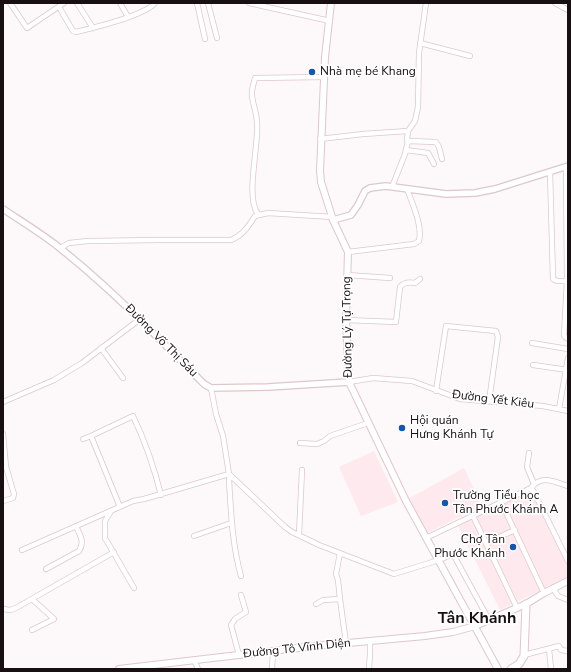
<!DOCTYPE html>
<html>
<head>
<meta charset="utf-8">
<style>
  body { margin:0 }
  #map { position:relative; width:571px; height:672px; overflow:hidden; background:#fdf8f9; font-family:"Nunito Sans",sans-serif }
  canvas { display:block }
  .frame { position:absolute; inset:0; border:4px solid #170f11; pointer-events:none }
</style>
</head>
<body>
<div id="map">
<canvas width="571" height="672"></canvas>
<div class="frame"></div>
</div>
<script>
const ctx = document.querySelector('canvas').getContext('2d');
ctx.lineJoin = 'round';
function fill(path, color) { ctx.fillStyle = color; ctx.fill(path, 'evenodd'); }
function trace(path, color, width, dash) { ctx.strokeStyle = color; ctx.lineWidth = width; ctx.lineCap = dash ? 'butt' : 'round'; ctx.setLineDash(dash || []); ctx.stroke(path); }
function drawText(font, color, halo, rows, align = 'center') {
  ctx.font = font + ' "Nunito Sans",sans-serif'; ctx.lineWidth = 3.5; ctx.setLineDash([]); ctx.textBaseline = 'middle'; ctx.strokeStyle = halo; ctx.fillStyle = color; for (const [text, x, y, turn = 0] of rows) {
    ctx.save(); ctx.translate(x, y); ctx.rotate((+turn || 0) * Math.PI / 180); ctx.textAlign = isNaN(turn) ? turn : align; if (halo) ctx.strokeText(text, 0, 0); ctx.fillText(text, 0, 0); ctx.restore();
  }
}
fill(new Path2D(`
  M 374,451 L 398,502 L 361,516 L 339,467 Z
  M 464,468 L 482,506 L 427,533 L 408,499 Z
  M 530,490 L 568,567 L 568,577 L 500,610 L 458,526 Z`), '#feeaee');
const minor = new Path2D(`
  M 10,3 L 27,28 L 64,3
  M 77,3 L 93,28
  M 120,3 L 128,17
  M 197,3 L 205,39
  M 208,3 L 217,38
  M 249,3 L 330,21
  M 426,3 L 419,53 L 418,107 L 415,121 L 408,131 L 407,140 L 408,141 L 436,142 L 439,147 L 442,159
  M 555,3 L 568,10
  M 59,7 L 73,31 L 76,32 C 93,28 144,16 155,3
  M 420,43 L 470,56
  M 320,139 L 363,134 L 408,131
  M 406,150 L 428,153 L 434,164
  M 566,167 L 567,281 L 564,335 L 565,337 L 568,339
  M 550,172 L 553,279 L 557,281 L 567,281
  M 392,187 L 405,154 L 408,141
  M 258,214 C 245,197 259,146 257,123 C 257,114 253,105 252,96 C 251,90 254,83 255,78 L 323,77
  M 60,248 L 69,243 L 88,241 L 159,240 L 231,240 C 243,235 248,227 255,216 L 268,213 L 333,217
  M 348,252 L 414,244 L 419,241 C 423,226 412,203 407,189
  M 347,275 L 390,278
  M 346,320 L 396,322 L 400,287 C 404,282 409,282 415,283 L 420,279
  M 532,343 L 568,349
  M 101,348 L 123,378
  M 533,365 L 568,370
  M 349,382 L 373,378 L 412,381 L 460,399 L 543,406 L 568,411
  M 211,388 L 216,414 L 223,436 L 229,474 L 285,527 L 292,532 L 319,545 L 394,574 L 439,560 L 453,554 L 489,620
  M 436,391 L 446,326 L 496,331 L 498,337 L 489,401
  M 3,402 L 54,380 L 82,363 L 140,319
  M 559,409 L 568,358
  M 3,434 L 6,467 L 14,494 L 13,498 L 3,501
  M 91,436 L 133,416 C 145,441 154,467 161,495
  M 83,439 L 91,436 L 120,507
  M 300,443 L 317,444 L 324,441 L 330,436 L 368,423
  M 529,453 L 527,467 L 534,484
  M 230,476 L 229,480 C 231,512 232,544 241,576
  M 531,488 C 542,474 554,482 568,486
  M 501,502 L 544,593
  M 111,511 L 105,521 L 105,538 L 134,588
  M 473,516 L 517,608
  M 299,535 L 302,470
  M 194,536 L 231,523
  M 426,538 L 531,488 L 534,492 L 568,561
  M 486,543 L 515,530
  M 22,550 L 133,501 L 144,499 L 229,474
  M 46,569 L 79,551 C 85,542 80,535 76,526
  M 553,588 L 558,596 L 568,600
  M 32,599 L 54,619 L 32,630
  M 340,599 L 346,643
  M 316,604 L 323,600 L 340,599 L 338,580 L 336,574 L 340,553
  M 3,609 L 10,610 L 16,608 L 114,552
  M 549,649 L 551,669
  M 239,655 L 231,625 L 235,619 L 246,612 L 241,595
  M 524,655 L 559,646 L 561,650 L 568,651
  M 194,660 L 198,669
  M 272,669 L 273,652
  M 369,669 L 370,654 L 370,641`);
const tertiary = new Path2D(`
  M 3,209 C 21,221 39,232 56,245 C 110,287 156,336 204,384 L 211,388 L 268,387 L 349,382
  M 333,220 L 351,215 L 358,205 L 365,191 L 370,188 L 386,186 L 446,194 L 475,193 L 495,189 L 568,166`);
const secondary = new Path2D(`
  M 331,3 L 325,57 L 320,171 L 321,182 L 333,220 L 348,252 L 346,320 L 349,382 L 406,501 L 498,669
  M 119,669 L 315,646 L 425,636 L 453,632 L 475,626 L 526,604 L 544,593 L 568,581`);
const primary = new Path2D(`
  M 511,669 L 519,664 L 524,656 L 526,604`);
trace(minor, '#dec7cd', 6);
trace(tertiary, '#dec7cd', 8);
trace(secondary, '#dec7cd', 8);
trace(primary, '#dec7cd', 9);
trace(minor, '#fff', 4.5);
trace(tertiary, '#fff', 5.5);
trace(secondary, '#fff', 6);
trace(primary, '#fff', 7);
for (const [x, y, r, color] of [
  [312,72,4,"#1855a6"],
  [402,428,4,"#1855a6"],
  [445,503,4,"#1855a6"],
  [513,547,4,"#1855a6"]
]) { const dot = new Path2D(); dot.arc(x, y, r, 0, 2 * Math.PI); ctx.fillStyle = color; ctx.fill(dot); trace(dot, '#fff', 1.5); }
drawText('12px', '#170f11', '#fff', [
  ["Nhà mẹ bé Khang",320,72],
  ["Hội quán",410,421],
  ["Hưng Khánh Tự",410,435],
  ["Trường Tiểu học",453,496],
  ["Tân Phước Khánh A",453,510],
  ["Chợ Tân",505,540,"right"],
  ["Phước Khánh",505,554,"right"]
], 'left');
drawText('12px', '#170f11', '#fff', [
  ["Đường Lý Tự Trọng",348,327,-91],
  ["Đường Võ Thị Sáu",161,341,45],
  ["Đường Yết Kiêu",493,400,7],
  ["Đường Tô Vĩnh Diện",297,649,-6]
]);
drawText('bold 16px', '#170f11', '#fff', [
  ["Tân Khánh",477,619]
]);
</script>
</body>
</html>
